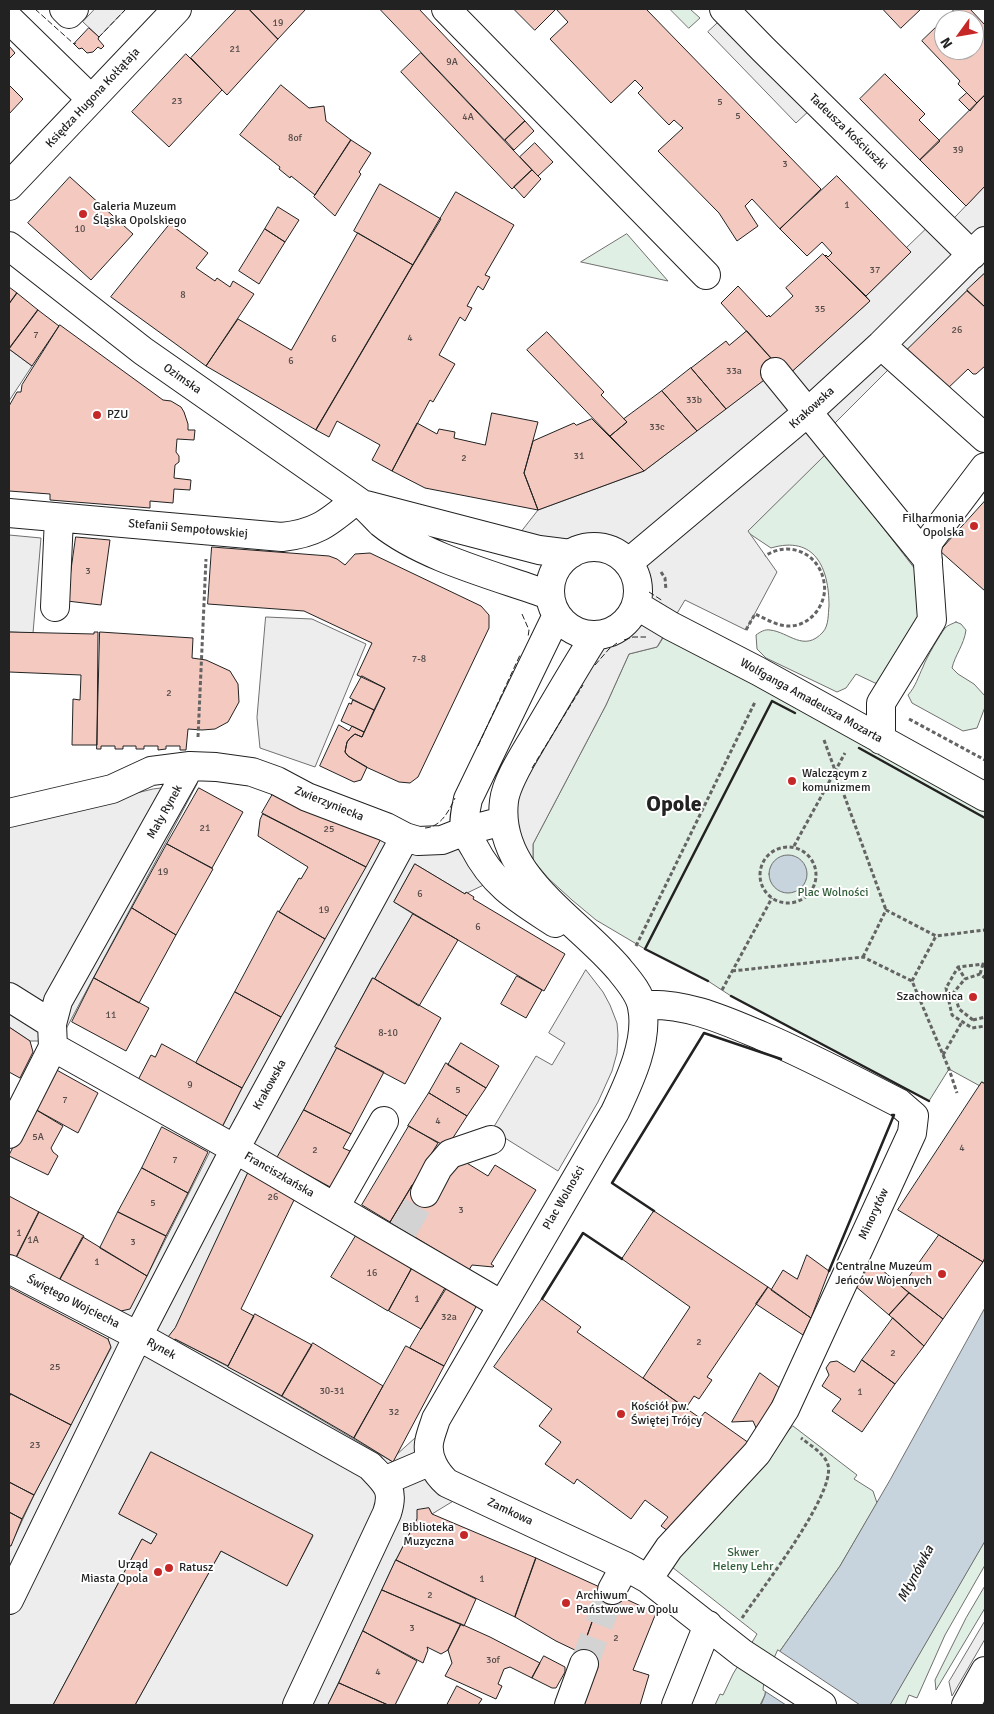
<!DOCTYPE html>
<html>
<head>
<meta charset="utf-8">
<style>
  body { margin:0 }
  #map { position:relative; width:994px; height:1714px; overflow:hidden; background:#fff; font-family:Signika,sans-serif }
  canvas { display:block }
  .frame { position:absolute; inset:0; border:10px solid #222; pointer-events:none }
  .north { position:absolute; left:934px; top:10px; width:50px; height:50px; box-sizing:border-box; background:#fff; border:1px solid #a7a7a7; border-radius:50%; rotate:238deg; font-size:14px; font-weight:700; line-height:20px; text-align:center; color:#222 }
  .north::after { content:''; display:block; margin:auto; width:18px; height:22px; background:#c62828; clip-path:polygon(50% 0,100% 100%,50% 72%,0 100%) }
</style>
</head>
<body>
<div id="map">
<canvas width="994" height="1714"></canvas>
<div class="frame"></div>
<div class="north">N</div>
</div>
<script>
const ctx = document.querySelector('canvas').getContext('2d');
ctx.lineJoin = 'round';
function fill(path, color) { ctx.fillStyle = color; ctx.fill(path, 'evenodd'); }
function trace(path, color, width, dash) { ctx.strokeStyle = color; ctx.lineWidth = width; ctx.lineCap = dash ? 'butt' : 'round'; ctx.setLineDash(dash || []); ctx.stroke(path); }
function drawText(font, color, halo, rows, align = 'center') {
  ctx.font = font + ' Signika,sans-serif'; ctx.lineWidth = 4; ctx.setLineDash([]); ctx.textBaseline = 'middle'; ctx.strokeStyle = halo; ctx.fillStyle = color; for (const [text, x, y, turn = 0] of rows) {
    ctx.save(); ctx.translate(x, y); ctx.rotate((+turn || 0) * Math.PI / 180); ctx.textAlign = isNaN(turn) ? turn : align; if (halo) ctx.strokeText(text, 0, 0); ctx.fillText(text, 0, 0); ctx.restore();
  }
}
const green = new Path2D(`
  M 670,9 L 690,9 L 700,18 L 689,28 Z
  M 627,234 L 668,281 L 581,262 Z
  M 826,454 L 915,569 L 918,616 L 882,684 L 875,683 L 856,674 L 846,688 L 837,692 L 766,658 L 757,649 L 756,635 C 760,632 765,629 770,630 C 789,632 804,653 823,632 C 829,625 828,614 829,606 C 829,568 815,535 771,548 L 747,532 Z
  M 956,622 L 961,624 L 966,630 C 964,645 955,655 952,668 L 958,674 L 974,684 L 985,696 L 985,707 L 977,728 L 963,731 L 912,703 L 908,695 C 916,686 918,677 923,667 C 926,658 940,635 945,628 C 948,625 952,624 956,622 Z
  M 671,626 L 985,797 L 985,1084 L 982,1082 L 980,1086 L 949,1069 L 929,1101 L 731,996 L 708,981 L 645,949 L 596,920 L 572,900 L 549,879 L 533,860 L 533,844 L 606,705 L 629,654 L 657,647 Z
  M 793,1426 L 857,1475 L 854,1479 L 873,1491 L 877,1503 L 840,1566 L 780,1651 L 767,1682 L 765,1695 L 760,1705 L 715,1705 L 720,1694 L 723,1695 L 733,1674 L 757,1634 L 672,1567 Z
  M 985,1541 L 985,1565 L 945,1635 L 917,1698 L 909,1695 L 905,1705 L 890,1705 Z
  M 985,1586 L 985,1608 L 936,1690 L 935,1680 L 966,1618 Z`);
fill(green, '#e0efe3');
trace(green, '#6f6f6f', 1);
const parking = new Path2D(`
  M 95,9 L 126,9 L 99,37 L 83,22 Z
  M 723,18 L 812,108 L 796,123 L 708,32 Z
  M 985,186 L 985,273 L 825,433 L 826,454 L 748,531 L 777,572 L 746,630 L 685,600 L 657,647 L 629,654 L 606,705 L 533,844 L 533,860 L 517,861 L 504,798 L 595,636 L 609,633 L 627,621 L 636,605 L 638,590 L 635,576 L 628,563 L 620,556 L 610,550 L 601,548 L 592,547 L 581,549 L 513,542 L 538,510 L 644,471 L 766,378 L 787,376 L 870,301 L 866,296 L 911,252 L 906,248 L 936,219 L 945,227 Z
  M 9,349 L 32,366 L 9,401 Z
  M 9,535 L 41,538 L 33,633 L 9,632 Z
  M 266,617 L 312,619 L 366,644 L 315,767 L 260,748 L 257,718 Z
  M 197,784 L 66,1029 L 53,1041 L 30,1041 L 9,1027 L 9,824 L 153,789 Z
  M 383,835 L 454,835 L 496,879 L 465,894 L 415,864 L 394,902 L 413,914 L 375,979 L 372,978 L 336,1047 L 337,1048 L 279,1156 L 261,1181 L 248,1173 L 199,1279 L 175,1339 L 250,1378 L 393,1462 L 395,1456 L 436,1419 L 428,1443 L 468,1492 L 432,1514 L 429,1508 L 417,1519 L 396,1560 L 328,1705 L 135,1705 L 221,1551 L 287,1585 L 313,1536 L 151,1452 L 119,1514 L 157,1534 L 151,1544 L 142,1539 L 53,1705 L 9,1705 L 9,1549 L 34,1495 L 111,1348 L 108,1339 L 121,1311 L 147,1276 L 242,1088 L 303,976 Z
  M 586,970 L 603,992 L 610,1005 L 617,1023 L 618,1035 L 617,1053 L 612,1071 L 598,1102 L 558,1171 L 492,1130 L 536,1056 L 552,1065 L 565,1043 L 549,1033 Z
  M 985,1621 L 985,1639 L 952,1696 L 949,1682 Z`);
fill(parking, '#ededed');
trace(parking, '#6f6f6f', 1);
const water = new Path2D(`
  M769 874a19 19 0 1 1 38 0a19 19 0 1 1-38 0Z
  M 985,1308 L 985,1541 L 890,1705 L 761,1705 L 765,1695 L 767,1682 L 780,1651 L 840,1566 L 890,1480 Z`);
fill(water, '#c7d3dd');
trace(water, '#6f6f6f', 1);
const pier = new Path2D(`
  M 778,1650 L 860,1705 L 786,1705 L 763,1690 L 764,1681 Z`);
fill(pier, '#fff');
trace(pier, '#6f6f6f', 1);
const building = new Path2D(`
  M 237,9 L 249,9 L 278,39 L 227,95 L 191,58 Z
  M 249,9 L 306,9 L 278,39 Z
  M 380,9 L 419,9 L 525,121 L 505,140 Z
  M 514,9 L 646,9 L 821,189 L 780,229 L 752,199 L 745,206 L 758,226 L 737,241 L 719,213 L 658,151 L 683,128 L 674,120 L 669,125 L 638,93 L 643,88 L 635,80 L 611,103 L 550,39 L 568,22 L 556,9 L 535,30 Z
  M 883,9 L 921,9 L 901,28 Z
  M 955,9 L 970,9 L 985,25 L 985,95 L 977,103 L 958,84 L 960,81 L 922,41 ZM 944,20 L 974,20 L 974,50 L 944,50 Z
  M 89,28 L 99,37 L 98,39 L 104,46 L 101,49 L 98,47 L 93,52 L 87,53 L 82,48 L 79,49 L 74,44 Z
  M 9,46 L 15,53 L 9,59 Z
  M 421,53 L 532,170 L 512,189 L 401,72 Z
  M 186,54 L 222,90 L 169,147 L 132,112 Z
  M 885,74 L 925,114 L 919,120 L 940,141 L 920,160 L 860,99 Z
  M 9,85 L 23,99 L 9,114 Z
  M 281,85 L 309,108 L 324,106 L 326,121 L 351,140 L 315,195 L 291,176 L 290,178 L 279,169 L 280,167 L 240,135 Z
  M 967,93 L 977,103 L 970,111 L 959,100 Z
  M 985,95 L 985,186 L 966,206 L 920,160 Z
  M 525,121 L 534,131 L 514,150 L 505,140 Z
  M 351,140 L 371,153 L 359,172 L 361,174 L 335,216 L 314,197 Z
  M 535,143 L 553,162 L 538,176 L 520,157 Z
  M 532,170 L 541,179 L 524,198 L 514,187 Z
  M 837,176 L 911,252 L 866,296 L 825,256 L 826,255 L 828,257 L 832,253 L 822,242 L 807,256 L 780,229 Z
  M 70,177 L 133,234 L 91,280 L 28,223 Z
  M 380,184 L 441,219 L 413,265 L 354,231 Z
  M 456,192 L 514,225 L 485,275 L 490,277 L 483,290 L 478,286 L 467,306 L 472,308 L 465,321 L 460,317 L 439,355 L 455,364 L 433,402 L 430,400 L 392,471 L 372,460 L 380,445 L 337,421 L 329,437 L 316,430 Z
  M 278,207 L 299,220 L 285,242 L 265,229 Z
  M 170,224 L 208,253 L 196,268 L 215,281 L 217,278 L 230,287 L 233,281 L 254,294 L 206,366 L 111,297 Z
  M 265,229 L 285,242 L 259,284 L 239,271 Z
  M 358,233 L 413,265 L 316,430 L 206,366 L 238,319 L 291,350 Z
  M 823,254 L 870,301 L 787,376 L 721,303 L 738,286 L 767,317 L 769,315 L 770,317 L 793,296 L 786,288 Z
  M 985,273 L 985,307 L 967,290 Z
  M 9,287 L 17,293 L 9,304 Z
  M 967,291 L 985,307 L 985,366 L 976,374 L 973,374 L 968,369 L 945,391 L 905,352 Z
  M 17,293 L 38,310 L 9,349 L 9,304 Z
  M 38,310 L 59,326 L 32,366 L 9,349 Z
  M 60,325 L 163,400 L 171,401 L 181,407 L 184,412 L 188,424 L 188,430 L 195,430 L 194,440 L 177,439 L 176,452 L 179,456 L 179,462 L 175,465 L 174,478 L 191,480 L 190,490 L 174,489 L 173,503 L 150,501 L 150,508 L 50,500 L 50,494 L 9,491 L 9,406 L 17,392 L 21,392 L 22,385 Z
  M 747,331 L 780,368 L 726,409 L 691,368 L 726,341 L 729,345 Z
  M 547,332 L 604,392 L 601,395 L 627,422 L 610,436 L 527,350 Z
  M 691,368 L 726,409 L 697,431 L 662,391 Z
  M 662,391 L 697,431 L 644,471 L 610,436 L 627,422 L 624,419 Z
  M 492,413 L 538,422 L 524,473 L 538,510 L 425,488 L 392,471 L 417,423 L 437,434 L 439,429 L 455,432 L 454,438 L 485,445 Z
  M 592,419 L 644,471 L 538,510 L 524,473 L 533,441 L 574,423 L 576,425 Z
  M 985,501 L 985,591 L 940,551 Z
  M 76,537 L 110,540 L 101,605 L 67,601 Z
  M 212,547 L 329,556 L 337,559 L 345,565 L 355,554 L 370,553 L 481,606 L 489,615 L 489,628 L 418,777 L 410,783 L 399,782 L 366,767 L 348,756 L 345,752 L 347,742 L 350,738 L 355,734 L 362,737 L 385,688 L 357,675 L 372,643 L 304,611 L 208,604 Z
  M 9,632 L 94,634 L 94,632 L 98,632 L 97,745 L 72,745 L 73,699 L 80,700 L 81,675 L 9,672 Z
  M 100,632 L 193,638 L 192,658 L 206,660 L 230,671 L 238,684 L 239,702 L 228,722 L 215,729 L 202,730 L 188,729 L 186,750 L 180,750 L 180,746 L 166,746 L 166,749 L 158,750 L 158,746 L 144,746 L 144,749 L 136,749 L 136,746 L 123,746 L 123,749 L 115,749 L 115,746 L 101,746 L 101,749 L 97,749 Z
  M 362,676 L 385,688 L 374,710 L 350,698 Z
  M 353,700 L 374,710 L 364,732 L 341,721 L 349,703 L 351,704 Z
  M 339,725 L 349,731 L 352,726 L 364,732 L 362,737 L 355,734 L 350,738 L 347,742 L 345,752 L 348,756 L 367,767 L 361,780 L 354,782 L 320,766 Z
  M 199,788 L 243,812 L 212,868 L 167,844 Z
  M 274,792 L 383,835 L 366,867 L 262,813 Z
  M 263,814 L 366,867 L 325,939 L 279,912 L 299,878 L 301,879 L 308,867 L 258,836 L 260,820 Z
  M 167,844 L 213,869 L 176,935 L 132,908 Z
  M 415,864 L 465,894 L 466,892 L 474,897 L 473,899 L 565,954 L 544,991 L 394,902 Z
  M 132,908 L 176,935 L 139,1003 L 94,978 Z
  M 278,911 L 325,939 L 281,1017 L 235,992 Z
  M 413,914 L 458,940 L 419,1006 L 375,979 Z
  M 517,976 L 542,990 L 526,1018 L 501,1004 Z
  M 94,978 L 149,1008 L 126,1051 L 72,1022 Z
  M 373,978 L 441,1018 L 405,1084 L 335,1047 Z
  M 235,992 L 281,1017 L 242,1088 L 196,1063 Z
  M 9,1027 L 30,1041 L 33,1052 L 20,1078 L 9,1072 Z
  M 461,1043 L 499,1066 L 486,1088 L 448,1065 Z
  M 162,1044 L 242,1088 L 222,1127 L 138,1080 L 151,1055 L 155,1057 Z
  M 337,1048 L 384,1072 L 351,1134 L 304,1110 Z
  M 446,1063 L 486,1088 L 467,1116 L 429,1093 Z
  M 53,1068 L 98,1093 L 78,1133 L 33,1108 Z
  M 982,1082 L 985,1084 L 985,1257 L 983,1262 L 898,1210 Z
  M 429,1093 L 467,1116 L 447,1147 L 408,1126 Z
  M 33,1108 L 63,1126 L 51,1148 L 53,1152 L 58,1156 L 48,1175 L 9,1156 Z
  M 304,1110 L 351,1134 L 343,1148 L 350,1151 L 332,1188 L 277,1158 Z
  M 409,1126 L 438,1143 L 390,1222 L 362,1205 Z
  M 162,1127 L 208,1152 L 188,1193 L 142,1168 Z
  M 457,1157 L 488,1176 L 495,1165 L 536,1190 L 491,1264 L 494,1266 L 493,1267 L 472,1265 L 469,1270 L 390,1222 L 412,1185 L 433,1197 Z
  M 142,1168 L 188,1193 L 166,1236 L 118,1212 Z
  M 248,1173 L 295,1198 L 241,1309 L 254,1316 L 228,1366 L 175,1339 L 174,1341 L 168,1337 L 175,1328 Z
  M 9,1196 L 39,1212 L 16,1258 L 9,1254 Z
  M 654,1211 L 768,1287 L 707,1377 L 712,1380 L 699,1399 L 694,1396 L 686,1408 L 643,1378 L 690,1307 L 622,1259 Z
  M 39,1212 L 84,1236 L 59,1281 L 16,1258 Z
  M 118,1212 L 166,1236 L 147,1276 L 100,1248 Z
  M 357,1234 L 412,1268 L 388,1311 L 331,1277 Z
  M 939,1235 L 983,1262 L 943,1319 L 902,1287 Z
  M 83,1237 L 147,1276 L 130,1309 L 121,1311 L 59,1281 Z
  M 807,1255 L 829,1271 L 811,1318 L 771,1290 L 783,1270 L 797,1279 Z
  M 874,1263 L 909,1293 L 889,1315 L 854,1285 Z
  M 412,1268 L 447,1287 L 421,1329 L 389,1311 Z
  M 9,1287 L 108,1339 L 111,1347 L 71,1425 L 9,1393 Z
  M 446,1287 L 477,1305 L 444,1366 L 410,1348 Z
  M 768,1287 L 811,1318 L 803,1335 L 756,1304 Z
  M 909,1293 L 943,1319 L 924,1346 L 889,1315 Z
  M 542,1299 L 581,1327 L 577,1332 L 700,1418 L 705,1412 L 749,1443 L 668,1531 L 661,1526 L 668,1517 L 645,1500 L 631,1519 L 577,1479 L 574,1484 L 545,1464 L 561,1442 L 539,1426 L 552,1409 L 494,1367 Z
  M 255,1314 L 312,1345 L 282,1396 L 228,1367 Z
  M 893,1318 L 924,1346 L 895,1384 L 862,1360 Z
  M 313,1343 L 383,1386 L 354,1438 L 282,1396 Z
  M 406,1346 L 444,1366 L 393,1462 L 354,1438 Z
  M 862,1360 L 895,1384 L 862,1432 L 832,1411 L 841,1399 L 822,1386 L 829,1375 L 826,1368 L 830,1362 L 837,1361 L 854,1372 Z
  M 760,1373 L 780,1388 L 757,1430 L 753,1421 L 732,1422 Z
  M 11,1394 L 71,1425 L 34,1495 L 9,1482 L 9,1398 Z
  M 151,1452 L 313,1535 L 287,1586 L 221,1551 L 135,1705 L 53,1705 L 142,1539 L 151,1544 L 157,1534 L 119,1514 Z
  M 9,1482 L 34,1495 L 22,1519 L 9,1512 Z
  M 429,1508 L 432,1514 L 536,1558 L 515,1617 L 396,1560 L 417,1519 L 417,1510 Z
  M 9,1512 L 22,1519 L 11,1546 L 9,1545 Z
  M 536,1558 L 604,1589 L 581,1653 L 556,1641 L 515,1617 Z
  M 396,1560 L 476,1599 L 464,1626 L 382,1590 Z
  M 604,1589 L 656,1613 L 633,1670 L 649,1675 L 640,1705 L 580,1705 L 581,1653 Z
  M 382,1590 L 461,1624 L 448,1650 L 441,1654 L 427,1647 L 428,1650 L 423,1663 L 363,1631 Z
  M 461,1624 L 490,1637 L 540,1663 L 532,1678 L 510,1667 L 504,1669 L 498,1684 L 502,1686 L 496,1699 L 445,1676 L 452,1663 L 448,1650 Z
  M 363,1631 L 417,1661 L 395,1705 L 388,1705 L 339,1683 Z
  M 544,1656 L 565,1667 L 565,1672 L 556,1688 L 552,1688 L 532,1678 Z
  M 339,1683 L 388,1705 L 328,1705 Z
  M 457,1686 L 482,1699 L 478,1705 L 447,1705 Z`);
fill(building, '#f3c9c0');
trace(building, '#222', 1);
trace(new Path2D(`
  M 403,1230 L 425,1193
  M 584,1664 L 612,1590`), '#d3d3d3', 28, [28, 14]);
const minor = new Path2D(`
  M 64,9 L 69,14 L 74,9
  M 446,9 L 706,275
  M 724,9 L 763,49 L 972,255
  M 9,19 L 91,99
  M 9,246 L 143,351 L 362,504 C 369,510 375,517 381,523 C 424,558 497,576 549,595
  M 881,345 L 985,438
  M 775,372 L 928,560
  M 366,505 L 539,550 L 571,554
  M 9,513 L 282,537 C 318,533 329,522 356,500
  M550 591a44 44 0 1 1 88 0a44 44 0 1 1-88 0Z
  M 628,563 L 808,412 L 881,345 L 985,241
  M 636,605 L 671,626 L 758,671 L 985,797
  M 55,607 L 59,518
  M 595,636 C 574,669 555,702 535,736 C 525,753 506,782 504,801 C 495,875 577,919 619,969 C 627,979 640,993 642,1007 C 649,1041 629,1082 615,1112 L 436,1419 C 434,1426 430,1435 429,1443 C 427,1458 436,1473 447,1483 L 625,1566 L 648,1579 L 742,1653 L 822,1705
  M 881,740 L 881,703 L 932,620 L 927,550 L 929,541 L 985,467
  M 9,813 L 112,789 L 151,771 L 190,766 L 216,767 L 252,772 L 277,781 L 307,797 L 386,827 L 405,837 L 418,841 L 442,840 L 465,831 L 503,821
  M 555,923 C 520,900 494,886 474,847 C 471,842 467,836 465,830 C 463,820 466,809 468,799 L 557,615
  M 9,997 L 52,1024
  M 642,1005 C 685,1002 724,1020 762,1036 C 809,1056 854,1080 899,1103 L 914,1116 L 912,1133 L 785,1409 L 757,1453 L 669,1548 L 648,1579
  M 53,1047 L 235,1149 L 502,1305
  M 53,1047 L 52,1024 L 58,1001 L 190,766
  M 9,1134 L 53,1047
  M 425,1193 L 438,1168 L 450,1154 L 491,1140
  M 335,1207 L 384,1121
  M 9,1269 L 138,1336 L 370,1466 C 386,1483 395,1489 387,1513 L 297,1705
  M 384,1481 L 431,1461
  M 612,1590 L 625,1566
  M 9,1600 L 138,1336 L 235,1149 L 405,837
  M 569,1705 L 584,1664
  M 676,1705 L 708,1625
  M 966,1705 L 985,1671`);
const major = new Path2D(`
  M 9,186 L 177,9`);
trace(minor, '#222', 30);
trace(major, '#222', 30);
trace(new Path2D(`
  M 661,572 L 665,578 L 666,590
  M 746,630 L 755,614 C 766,619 779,627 791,626 C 812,625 828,602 824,582 C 819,553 789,540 765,556
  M 909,719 L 985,760
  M 198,737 L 206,559
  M 824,740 L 886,910
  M 794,846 L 845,753
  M760 875a28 28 0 1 1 56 0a28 28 0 1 1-56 0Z
  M 636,946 L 755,702
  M 863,957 L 886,910 L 936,936 L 985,930
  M 985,966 L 983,964 L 958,967 L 946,988 L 952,1015 L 972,1028 L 985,1026
  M 958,967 L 965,979
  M 732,971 L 863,957 L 912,981 L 949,1069 L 957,1093
  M 980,974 L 983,964
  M 912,981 L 936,936
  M 722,990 L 772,898
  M 973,1020 L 959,1009 L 954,992 L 965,979 L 980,974 L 985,978
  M 973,1020 L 985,1017
  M 943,1055 L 962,1022
  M 742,1618 C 760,1591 836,1494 828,1465 C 825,1454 810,1445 801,1438`), '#646464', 3, [4, 2.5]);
trace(minor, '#fff', 28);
trace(major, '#fff', 28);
trace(new Path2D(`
  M 35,9 L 74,44 L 76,43
  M 98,37 L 99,37 L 126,9
  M 649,592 L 663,601
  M 522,614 L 529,630 L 528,637
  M 624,640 L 633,637 L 646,637
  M 595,665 L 609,649 L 617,643
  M 478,746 L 520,655
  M 532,768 L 583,685
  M 425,828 C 441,827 449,811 455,798`), '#222', 1, [6, 2.5]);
trace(new Path2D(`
  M 859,748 L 985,818
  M 708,981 L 645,949 L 772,701 L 795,713
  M 731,996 L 929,1101
  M 654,1211 L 612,1183 L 704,1033 L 781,1059
  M 829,1271 L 894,1115 L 892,1115
  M 542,1299 L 583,1233 L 622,1259`), '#222', 2.5);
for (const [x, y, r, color] of [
  [83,214,5,"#c62828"],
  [97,415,5,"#c62828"],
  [974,526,5,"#c62828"],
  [792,781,5,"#c62828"],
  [973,997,5,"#c62828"],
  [942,1274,5,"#c62828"],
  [621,1414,5,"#c62828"],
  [464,1535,5,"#c62828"],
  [169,1568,5,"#c62828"],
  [158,1572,5,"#c62828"],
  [566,1603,5,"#c62828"]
]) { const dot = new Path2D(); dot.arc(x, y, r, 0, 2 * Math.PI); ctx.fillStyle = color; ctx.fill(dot); trace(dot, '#fff', 2); }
drawText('10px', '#564c4a', null, [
  ["19",278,23],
  ["21",235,49],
  ["9A",452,62],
  ["23",177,101],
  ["5",720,102],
  ["5",738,116],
  ["4A",468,117],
  ["8of",295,138],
  ["39",958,150],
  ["3",785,164],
  ["1",847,205],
  ["10",80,229],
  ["37",875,270],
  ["8",183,295],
  ["35",820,309],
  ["26",957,330],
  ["7",36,335],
  ["4",410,338],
  ["6",334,339],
  ["6",291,361],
  ["33a",734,371],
  ["33b",694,400],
  ["33c",657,427],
  ["31",579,456],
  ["2",464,458],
  ["3",88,571],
  ["7-8",419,659],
  ["2",169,693],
  ["21",205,828],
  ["25",329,829],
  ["19",163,872],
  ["6",420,894],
  ["19",324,910],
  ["6",478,927],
  ["11",111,1015],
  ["8-10",388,1033],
  ["9",190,1085],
  ["5",458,1090],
  ["7",65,1100],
  ["4",438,1121],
  ["5A",38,1137],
  ["4",962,1148],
  ["2",315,1150],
  ["7",175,1160],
  ["26",273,1197],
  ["5",153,1203],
  ["3",461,1210],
  ["1",19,1233],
  ["1A",33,1240],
  ["3",133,1242],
  ["1",97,1262],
  ["16",372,1273],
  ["1",417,1299],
  ["32a",449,1317],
  ["2",699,1342],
  ["2",893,1353],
  ["25",55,1367],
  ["30-31",332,1391],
  ["1",860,1392],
  ["32",394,1412],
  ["23",35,1445],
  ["1",482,1579],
  ["2",430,1595],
  ["3",412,1628],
  ["2",616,1638],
  ["3of",493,1660],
  ["4",378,1672]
]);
drawText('12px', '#222', '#fff', [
  ["Księdza Hugona Kołłątaja",93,98,-47],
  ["Tadeusza Kościuszki",848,132,44],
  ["Ozimska",182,379,35],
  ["Krakowska",812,408,-42],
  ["Stefanii Sempołowskiej",188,529,5],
  ["Wolfganga Amadeusza Mozarta",811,701,29],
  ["Zwierzyniecka",329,804,22],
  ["Mały Rynek",165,812,-61],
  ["Krakowska",270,1085,-61],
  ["Franciszkańska",279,1175,30],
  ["Plac Wolności",564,1198,-60],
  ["Minorytów",874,1214,-65],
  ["Świętego Wojciecha",73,1302,27],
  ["Rynek",161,1349,29],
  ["Zamkowa",510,1512,25]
]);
drawText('12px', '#222', '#fff', [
  ["Galeria Muzeum",93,207],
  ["Śląska Opolskiego",93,221],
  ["PZU",107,415],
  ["Filharmonia",964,519,"right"],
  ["Opolska",964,533,"right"],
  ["Walczącym z",802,774],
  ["komunizmem",802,788],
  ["Szachownica",963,997,"right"],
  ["Centralne Muzeum",932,1267,"right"],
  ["Jeńców Wojennych",932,1281,"right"],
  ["Kościół pw.",631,1407],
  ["Świętej Trójcy",631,1421],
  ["Biblioteka",454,1528,"right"],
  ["Muzyczna",454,1542,"right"],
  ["Urząd",148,1565,"right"],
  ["Miasta Opola",148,1579,"right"],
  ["Ratusz",179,1568],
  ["Archiwum",576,1596],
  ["Państwowe w Opolu",576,1610]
], 'left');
drawText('12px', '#2f5e38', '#fff', [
  ["Plac Wolności",833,893],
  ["Skwer",743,1553],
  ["Heleny Lehr",743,1567]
]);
drawText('italic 14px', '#222', '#fff', [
  ["Młynówka",916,1574,-62]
]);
drawText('bold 22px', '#222', '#fff', [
  ["Opole",674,805]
]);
</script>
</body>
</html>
